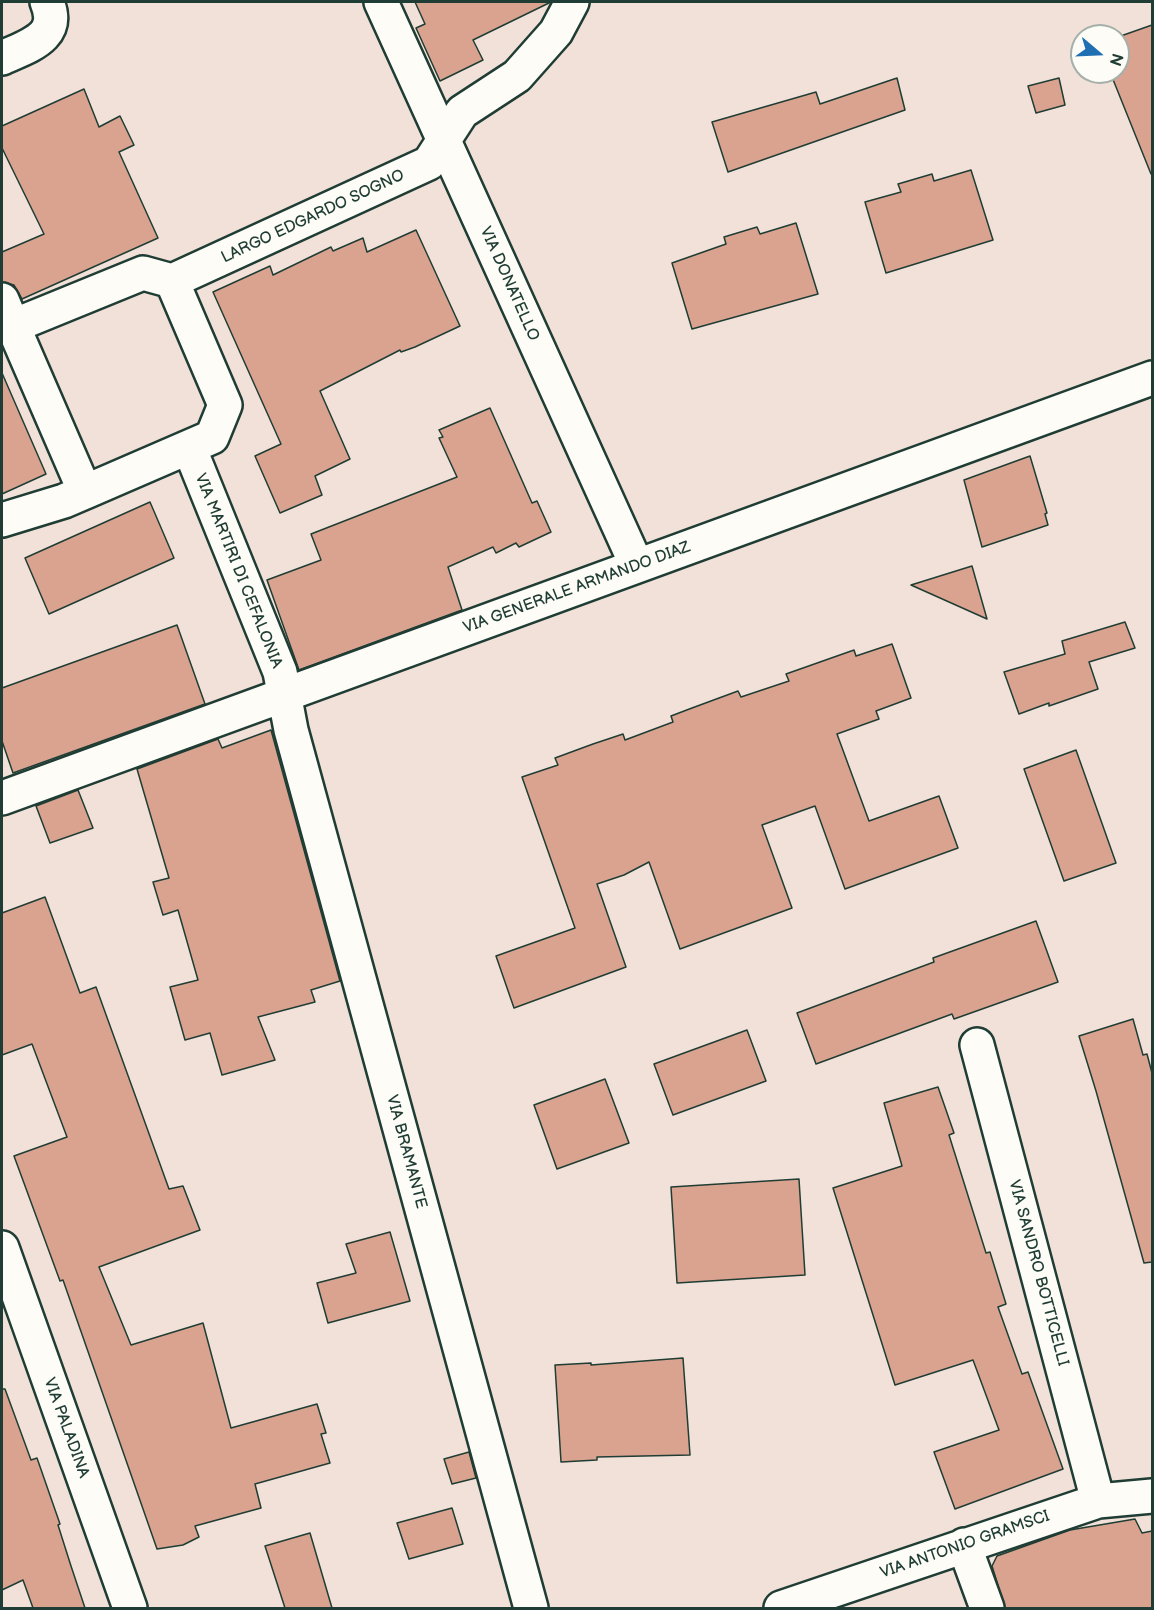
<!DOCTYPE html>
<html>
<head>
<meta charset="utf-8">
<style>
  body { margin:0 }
  #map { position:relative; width:1154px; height:1610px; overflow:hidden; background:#f2e1d8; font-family:"Balsamiq Sans",sans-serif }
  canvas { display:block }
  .frame { position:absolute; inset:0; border:3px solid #1f3d34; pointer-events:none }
  .north { position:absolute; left:1070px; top:24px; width:60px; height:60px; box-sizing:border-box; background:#fdfcf7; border:2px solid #a4b0a9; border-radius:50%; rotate:109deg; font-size:16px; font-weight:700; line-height:24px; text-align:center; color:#1f3d34 }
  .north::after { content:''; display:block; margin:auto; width:21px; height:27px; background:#1f6fb2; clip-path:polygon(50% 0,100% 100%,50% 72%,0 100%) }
</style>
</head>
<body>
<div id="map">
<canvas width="1154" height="1610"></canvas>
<div class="frame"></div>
<div class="north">N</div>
</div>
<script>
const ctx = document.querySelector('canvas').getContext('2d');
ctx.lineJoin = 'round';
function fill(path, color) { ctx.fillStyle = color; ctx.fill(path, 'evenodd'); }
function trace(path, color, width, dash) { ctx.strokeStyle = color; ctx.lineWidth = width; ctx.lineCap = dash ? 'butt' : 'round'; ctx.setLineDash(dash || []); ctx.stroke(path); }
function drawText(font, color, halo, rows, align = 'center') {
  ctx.font = font + ' "Balsamiq Sans",sans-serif'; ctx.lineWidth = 5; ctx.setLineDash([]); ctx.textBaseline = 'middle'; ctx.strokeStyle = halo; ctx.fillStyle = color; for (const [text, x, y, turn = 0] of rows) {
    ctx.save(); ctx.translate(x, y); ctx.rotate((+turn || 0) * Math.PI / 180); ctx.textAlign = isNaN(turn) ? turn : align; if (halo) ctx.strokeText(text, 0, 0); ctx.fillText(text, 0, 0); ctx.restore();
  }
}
const building = new Path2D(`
  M 415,2 L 551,2 L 473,40 L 483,60 L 440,81 L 416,28 L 425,24 Z
  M 1152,25 L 1152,174 L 1151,174 L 1110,72 L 1118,72 L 1118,37 Z
  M 897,78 L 905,110 L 728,172 L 712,122 L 816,92 L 820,104 Z
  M 1059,78 L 1065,105 L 1036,113 L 1028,86 Z
  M 84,89 L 99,127 L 120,116 L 134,145 L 119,152 L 158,238 L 22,299 L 14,285 L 2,282 L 2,252 L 44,234 L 2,148 L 2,126 Z
  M 971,170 L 993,240 L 886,273 L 865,202 L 901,192 L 898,184 L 932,174 L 934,181 Z
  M 796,223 L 818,294 L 692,329 L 672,263 L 726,244 L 724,237 L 757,227 L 760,234 Z
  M 416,230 L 460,326 L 415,347 L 401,352 L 400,350 L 320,391 L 350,459 L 315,476 L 322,495 L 280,513 L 255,456 L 281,444 L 213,292 L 270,266 L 273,275 L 331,247 L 333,251 L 363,238 L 367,252 Z
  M 2,373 L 46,474 L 2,494 Z
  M 490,408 L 532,503 L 537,501 L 551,532 L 519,547 L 516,543 L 496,553 L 493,547 L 448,567 L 462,610 L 299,670 L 267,580 L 321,560 L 311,534 L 457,477 L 439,438 L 443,437 L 439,430 Z
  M 1030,456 L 1047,513 L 1045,514 L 1048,525 L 982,547 L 964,480 Z
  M 150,502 L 174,558 L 49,614 L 25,558 Z
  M 972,566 L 987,619 L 911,585 Z
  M 1125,622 L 1135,648 L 1089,662 L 1098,689 L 1049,706 L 1049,703 L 1019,714 L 1004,672 L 1065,654 L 1062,641 Z
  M 177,625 L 205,704 L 13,773 L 2,741 L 2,688 Z
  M 892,644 L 911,698 L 876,711 L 879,719 L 837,734 L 869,821 L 939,796 L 958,848 L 845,889 L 815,806 L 762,825 L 792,908 L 680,949 L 649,862 L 624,875 L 597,884 L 626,967 L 514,1008 L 496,956 L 575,928 L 522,777 L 558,765 L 555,758 L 593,744 L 623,734 L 625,740 L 673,722 L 671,716 L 692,708 L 738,691 L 741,697 L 789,681 L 786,674 L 854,650 L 856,656 Z
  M 271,730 L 340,981 L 311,990 L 315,1002 L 258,1017 L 275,1060 L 222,1075 L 210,1033 L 185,1040 L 170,987 L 198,980 L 178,910 L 163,915 L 153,882 L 169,878 L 137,769 L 218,739 L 222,748 Z
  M 1076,750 L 1116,863 L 1064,881 L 1024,769 Z
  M 78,790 L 93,828 L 50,843 L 36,806 Z
  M 45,897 L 80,993 L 96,987 L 169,1189 L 183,1186 L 200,1230 L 99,1267 L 131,1345 L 203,1323 L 231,1428 L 317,1404 L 326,1433 L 321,1434 L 330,1463 L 255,1484 L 261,1508 L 195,1526 L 199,1537 L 183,1545 L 157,1549 L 63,1280 L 60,1281 L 14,1156 L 67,1137 L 32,1044 L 2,1055 L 2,913 Z
  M 1036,921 L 1058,982 L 954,1019 L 952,1014 L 816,1064 L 797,1013 L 934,962 L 933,958 Z
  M 1133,1019 L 1143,1055 L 1147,1054 L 1152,1073 L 1152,1262 L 1144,1263 L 1096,1091 L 1079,1036 Z
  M 747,1030 L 766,1081 L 673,1115 L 654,1064 Z
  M 605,1079 L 629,1143 L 557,1169 L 534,1105 Z
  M 938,1087 L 954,1133 L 949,1135 L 986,1253 L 990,1252 L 1006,1304 L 998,1307 L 1022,1374 L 1028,1372 L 1063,1469 L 955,1509 L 934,1452 L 999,1430 L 973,1360 L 895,1385 L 833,1188 L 902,1166 L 884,1103 Z
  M 799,1179 L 805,1275 L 677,1283 L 671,1187 Z
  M 390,1232 L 410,1301 L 328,1323 L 317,1283 L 356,1273 L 346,1244 Z
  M 683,1358 L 690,1455 L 597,1457 L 597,1460 L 561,1462 L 555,1365 L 591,1363 L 591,1365 Z
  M 2,1389 L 5,1389 L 31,1460 L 37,1458 L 60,1524 L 58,1525 L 71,1566 L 85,1608 L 33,1608 L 23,1580 L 2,1590 Z
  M 469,1452 L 476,1478 L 452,1484 L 444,1459 Z
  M 452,1508 L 463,1544 L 409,1559 L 397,1523 Z
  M 1135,1519 L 1142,1533 L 1152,1531 L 1152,1608 L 1005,1608 L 992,1566 L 997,1556 L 1070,1530 Z
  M 310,1533 L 332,1608 L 285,1608 L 265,1546 Z`);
fill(building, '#d9a390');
trace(building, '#1f3d34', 1.5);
const minor = new Path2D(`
  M 381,2 L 637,566
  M 2,58 C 27,46 62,38 47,2
  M 143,273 L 172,281 L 225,405 L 212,437 L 85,492 L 13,326 Z
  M 172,281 L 429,163 L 462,112 L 517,76 L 556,32 L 572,2
  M 2,300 L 13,326
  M 189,447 L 280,672 L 291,730 L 531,1608
  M 2,520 L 64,501 L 85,492
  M 2,798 L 1152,378
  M 977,1045 L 1098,1501
  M 2,1248 L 130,1608
  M 964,1545 L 987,1608
  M 781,1608 L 1098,1501 L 1152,1496`);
trace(minor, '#1f3d34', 38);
trace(minor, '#fdfcf7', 33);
drawText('16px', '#1f3d34', '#fdfcf7', [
  ["LARGO EDGARDO SOGNO",313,217,-25],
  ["VIA DONATELLO",509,284,66],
  ["VIA MARTIRI DI CEFALONIA",238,571,68],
  ["VIA GENERALE ARMANDO DIAZ",577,588,-20],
  ["VIA BRAMANTE",406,1152,75],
  ["VIA SANDRO BOTTICELLI",1038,1273,75],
  ["VIA PALADINA",66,1428,70],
  ["VIA ANTONIO GRAMSCI",965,1545,-19]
]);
</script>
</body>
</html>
